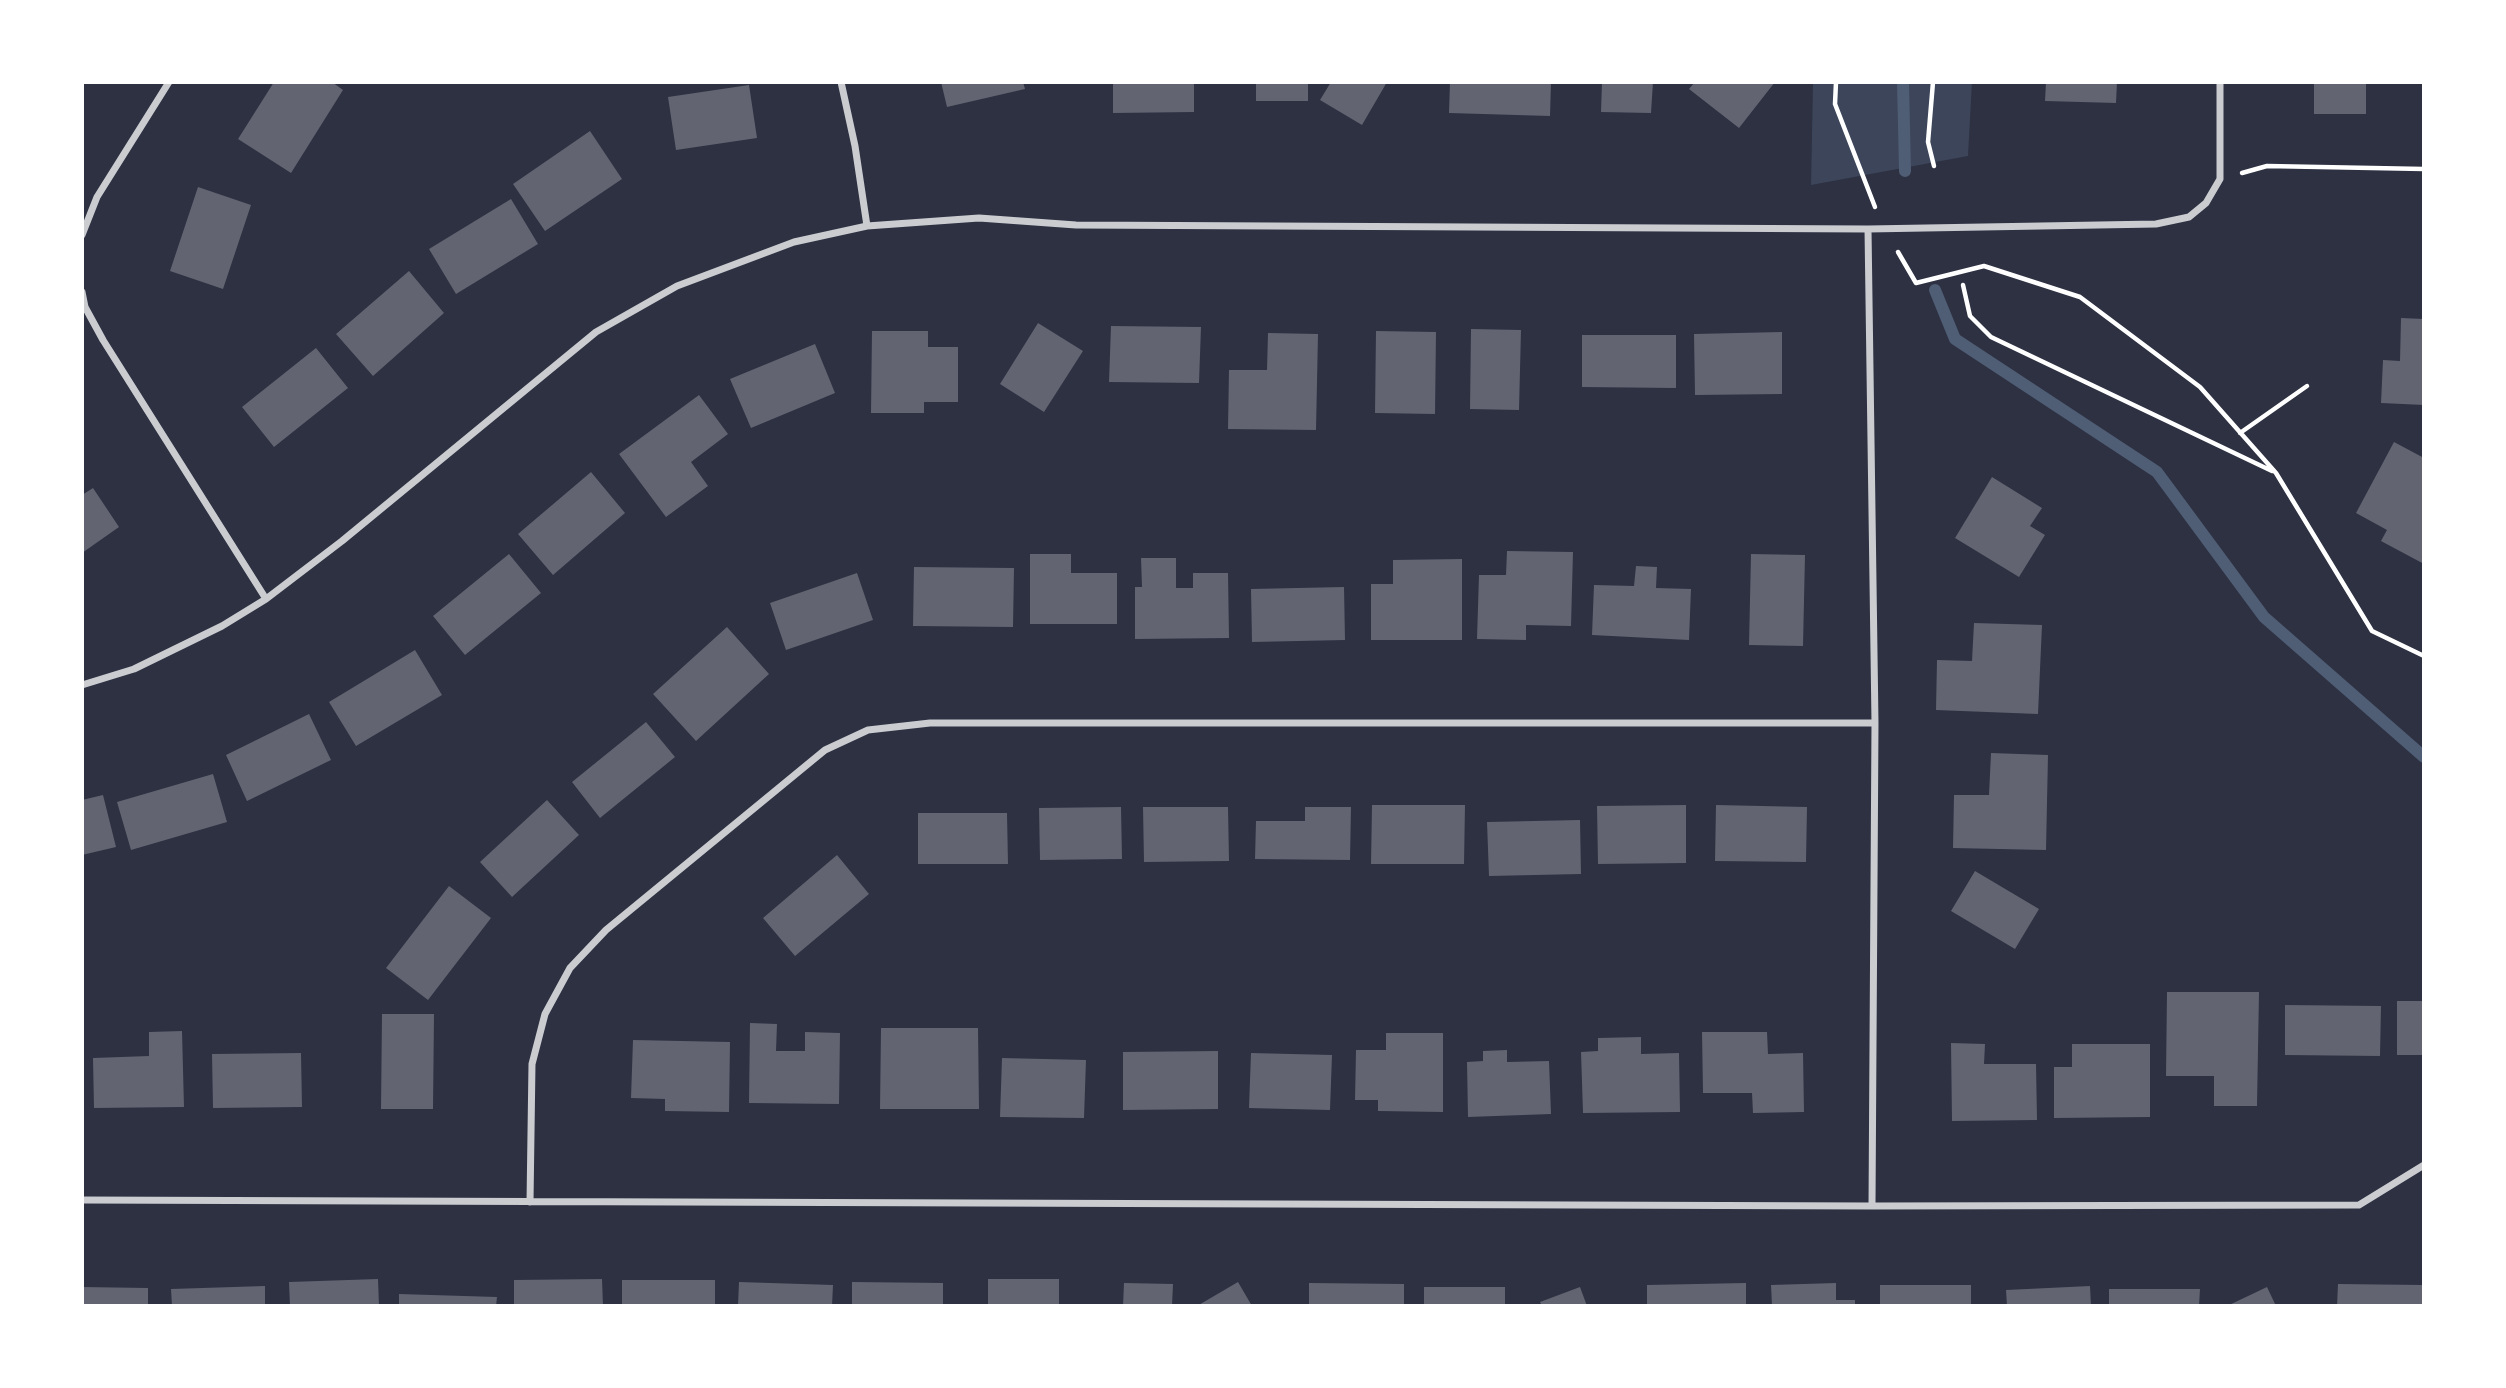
<!DOCTYPE html>
<html>
<head>
<meta charset="utf-8">
<style>
  body { margin:0 }
  #map { position:relative; width:2506px; height:1388px; overflow:hidden; background:#2d3142; font-family:Raleway,sans-serif }
  canvas { display:block }
  .frame { position:absolute; inset:0; border:84px solid #fff; pointer-events:none }
</style>
</head>
<body>
<div id="map">
<canvas width="2506" height="1388"></canvas>
<div class="frame"></div>
</div>
<script>
const ctx = document.querySelector('canvas').getContext('2d');
ctx.lineJoin = 'round';
function fill(path, color) { ctx.fillStyle = color; ctx.fill(path, 'evenodd'); }
function trace(path, color, width, dash) { ctx.strokeStyle = color; ctx.lineWidth = width; ctx.lineCap = dash ? 'butt' : 'round'; ctx.setLineDash(dash || []); ctx.stroke(path); }
fill(new Path2D(`
  M 1813,82 L 1972,82 L 1968,156 L 1811,185 Z`), '#3c4559');
trace(new Path2D(`
  M 1903,82 L 1905,171
  M 1935,290 L 1955,339 L 2157,472 L 2264,617 L 2424,757`), '#4f5d75', 12);
fill(new Path2D(`
  M 274,82 L 332,82 L 343,90 L 291,173 L 238,139 Z
  M 941,82 L 1023,82 L 1025,89 L 947,107 Z
  M 1113,82 L 1194,82 L 1194,112 L 1113,113 Z
  M 1256,82 L 1308,82 L 1308,101 L 1256,101 Z
  M 1331,82 L 1387,82 L 1362,125 L 1320,100 Z
  M 1450,82 L 1551,82 L 1550,116 L 1449,113 Z
  M 1602,82 L 1653,82 L 1651,113 L 1601,112 Z
  M 1695,82 L 1775,82 L 1739,128 L 1689,89 Z
  M 2046,82 L 2117,82 L 2116,103 L 2045,101 Z
  M 2314,82 L 2366,82 L 2366,114 L 2314,114 Z
  M 749,85 L 757,138 L 676,150 L 668,97 Z
  M 590,131 L 622,179 L 545,231 L 513,184 Z
  M 198,187 L 251,205 L 223,289 L 170,271 Z
  M 511,199 L 538,244 L 456,294 L 429,249 Z
  M 409,271 L 444,313 L 373,376 L 336,334 Z
  M 2401,318 L 2424,319 L 2424,405 L 2381,403 L 2383,360 L 2400,361 Z
  M 1038,323 L 1083,351 L 1044,412 L 1000,384 Z
  M 1111,326 L 1201,327 L 1199,383 L 1109,382 Z
  M 1471,329 L 1521,330 L 1519,410 L 1470,409 Z
  M 872,331 L 928,331 L 928,347 L 958,347 L 958,402 L 924,402 L 924,413 L 871,413 Z
  M 1376,331 L 1436,332 L 1435,414 L 1375,413 Z
  M 1782,332 L 1782,394 L 1695,395 L 1694,334 Z
  M 1268,333 L 1318,334 L 1316,430 L 1228,429 L 1229,370 L 1267,370 Z
  M 1582,335 L 1676,335 L 1676,388 L 1582,387 Z
  M 815,344 L 835,393 L 751,428 L 730,379 Z
  M 316,348 L 348,388 L 274,447 L 242,407 Z
  M 699,395 L 728,434 L 691,462 L 708,486 L 666,517 L 619,454 Z
  M 2394,442 L 2424,458 L 2424,564 L 2381,541 L 2387,530 L 2356,513 Z
  M 591,472 L 625,513 L 553,575 L 518,534 Z
  M 1992,477 L 2042,508 L 2030,526 L 2045,535 L 2019,577 L 1955,538 Z
  M 93,488 L 119,527 L 82,553 L 82,495 Z
  M 1507,551 L 1573,552 L 1571,626 L 1526,625 L 1526,640 L 1477,639 L 1479,575 L 1506,575 Z
  M 509,554 L 541,593 L 465,655 L 433,616 Z
  M 1030,554 L 1071,554 L 1071,573 L 1117,573 L 1117,624 L 1030,624 Z
  M 1751,554 L 1805,555 L 1803,646 L 1749,645 Z
  M 1141,558 L 1176,558 L 1176,588 L 1193,588 L 1193,573 L 1228,573 L 1229,638 L 1135,639 L 1135,587 L 1142,587 Z
  M 1462,559 L 1462,640 L 1371,640 L 1371,584 L 1393,584 L 1393,560 Z
  M 1636,566 L 1657,567 L 1656,588 L 1691,589 L 1689,640 L 1592,635 L 1594,585 L 1634,586 Z
  M 914,567 L 1014,568 L 1013,627 L 913,626 Z
  M 857,573 L 873,620 L 786,650 L 770,603 Z
  M 1344,587 L 1345,640 L 1252,642 L 1251,589 Z
  M 1974,623 L 2042,625 L 2038,714 L 1936,710 L 1937,660 L 1972,661 Z
  M 727,627 L 769,674 L 696,741 L 653,694 Z
  M 415,650 L 442,695 L 356,746 L 329,702 Z
  M 309,714 L 331,760 L 247,801 L 226,755 Z
  M 646,722 L 675,757 L 600,818 L 572,782 Z
  M 1991,753 L 2048,755 L 2046,850 L 1953,848 L 1954,795 L 1989,795 Z
  M 213,774 L 227,822 L 131,850 L 117,802 Z
  M 103,795 L 116,847 L 82,855 L 82,800 Z
  M 547,800 L 579,835 L 512,897 L 480,862 Z
  M 1372,805 L 1465,805 L 1464,864 L 1371,864 Z
  M 1686,805 L 1686,863 L 1598,864 L 1597,806 Z
  M 1716,805 L 1807,807 L 1806,862 L 1715,861 Z
  M 1121,807 L 1122,859 L 1040,860 L 1039,808 Z
  M 1143,807 L 1228,807 L 1229,861 L 1144,862 Z
  M 1305,807 L 1351,807 L 1350,860 L 1255,859 L 1256,821 L 1305,821 Z
  M 918,813 L 1007,813 L 1008,864 L 918,864 Z
  M 1580,820 L 1581,874 L 1489,876 L 1487,822 Z
  M 837,855 L 869,894 L 795,956 L 763,918 Z
  M 1975,871 L 2039,909 L 2015,949 L 1951,911 Z
  M 449,886 L 491,918 L 428,1000 L 386,968 Z
  M 2167,992 L 2259,992 L 2257,1106 L 2214,1106 L 2214,1076 L 2166,1076 Z
  M 2397,1001 L 2424,1001 L 2424,1055 L 2397,1055 Z
  M 2285,1005 L 2381,1006 L 2380,1056 L 2285,1055 Z
  M 382,1014 L 434,1014 L 433,1109 L 381,1109 Z
  M 750,1023 L 777,1024 L 776,1051 L 805,1051 L 805,1032 L 840,1033 L 839,1104 L 749,1103 Z
  M 881,1028 L 978,1028 L 979,1109 L 880,1109 Z
  M 182,1031 L 184,1107 L 94,1108 L 93,1058 L 149,1056 L 149,1032 Z
  M 1702,1032 L 1767,1032 L 1768,1054 L 1803,1053 L 1804,1112 L 1753,1113 L 1752,1093 L 1703,1093 Z
  M 1386,1033 L 1443,1033 L 1443,1112 L 1378,1111 L 1378,1100 L 1355,1100 L 1356,1050 L 1386,1050 Z
  M 1641,1037 L 1641,1054 L 1679,1053 L 1680,1112 L 1583,1113 L 1581,1052 L 1598,1051 L 1598,1038 Z
  M 633,1040 L 730,1042 L 729,1112 L 665,1111 L 665,1099 L 631,1098 Z
  M 1951,1043 L 1985,1044 L 1984,1064 L 2036,1064 L 2037,1120 L 1952,1121 Z
  M 2072,1044 L 2150,1044 L 2150,1117 L 2054,1118 L 2054,1067 L 2072,1067 Z
  M 1507,1050 L 1507,1062 L 1549,1061 L 1551,1114 L 1468,1117 L 1467,1062 L 1483,1061 L 1483,1051 Z
  M 1218,1051 L 1218,1109 L 1123,1110 L 1123,1052 Z
  M 301,1053 L 302,1107 L 213,1108 L 212,1054 Z
  M 1251,1053 L 1332,1055 L 1330,1110 L 1249,1108 Z
  M 1002,1058 L 1086,1060 L 1084,1118 L 1000,1117 Z
  M 378,1279 L 379,1306 L 290,1306 L 289,1282 Z
  M 602,1279 L 603,1306 L 514,1306 L 514,1280 Z
  M 988,1279 L 1059,1279 L 1059,1306 L 988,1306 Z
  M 622,1280 L 715,1280 L 715,1306 L 622,1306 Z
  M 739,1282 L 833,1285 L 832,1306 L 738,1306 Z
  M 852,1282 L 943,1283 L 943,1306 L 852,1306 Z
  M 1238,1282 L 1252,1306 L 1197,1306 Z
  M 1124,1283 L 1173,1284 L 1172,1306 L 1123,1306 Z
  M 1309,1283 L 1404,1284 L 1404,1306 L 1309,1306 Z
  M 1746,1283 L 1746,1306 L 1647,1306 L 1647,1285 Z
  M 1836,1283 L 1836,1300 L 1855,1300 L 1855,1306 L 1772,1306 L 1771,1285 Z
  M 2338,1284 L 2423,1285 L 2423,1306 L 2337,1306 Z
  M 1880,1285 L 1971,1285 L 1971,1306 L 1880,1306 Z
  M 265,1286 L 265,1306 L 172,1306 L 171,1289 Z
  M 2090,1286 L 2091,1306 L 2007,1306 L 2006,1290 Z
  M 82,1287 L 148,1288 L 148,1306 L 82,1306 Z
  M 1424,1287 L 1505,1287 L 1505,1306 L 1424,1306 Z
  M 1580,1287 L 1587,1306 L 1542,1306 L 1540,1302 Z
  M 2267,1287 L 2276,1306 L 2227,1306 Z
  M 2109,1289 L 2200,1289 L 2199,1306 L 2109,1306 Z
  M 399,1294 L 497,1297 L 496,1306 L 399,1306 Z`), '#626471');
trace(new Path2D(`
  M 1836,82 L 1835,104 L 1875,207
  M 1933,82 L 1928,142 L 1934,166
  M 2242,173 L 2267,166 L 2424,169
  M 1898,252 L 1916,283 L 1984,266 L 2080,297 L 2200,387 L 2276,473 L 2372,631 L 2424,656
  M 1963,285 L 1970,316 L 1991,337 L 2272,471
  M 2240,433 L 2307,386`), '#fff', 4.5);
trace(new Path2D(`
  M 841,82 L 855,146 L 867,226
  M 1868,229 L 1875,723 L 1872,1206
  M 82,235 L 97,197 L 169,82
  M 82,292 L 85,307 L 103,340 L 266,599
  M 82,685 L 134,669 L 222,626 L 266,599 L 342,541 L 596,332 L 677,286 L 794,242 L 867,226 L 979,218 L 1076,225 L 1868,229 L 2156,224 L 2189,217 L 2206,203 L 2220,179 L 2220,82
  M 82,1200 L 1872,1206 L 2359,1205 L 2424,1165
  M 530,1202 L 532,1064 L 545,1014 L 570,968 L 606,930 L 825,750 L 868,730 L 930,723 L 1875,723`), '#caccd0', 7);
</script>
</body>
</html>
